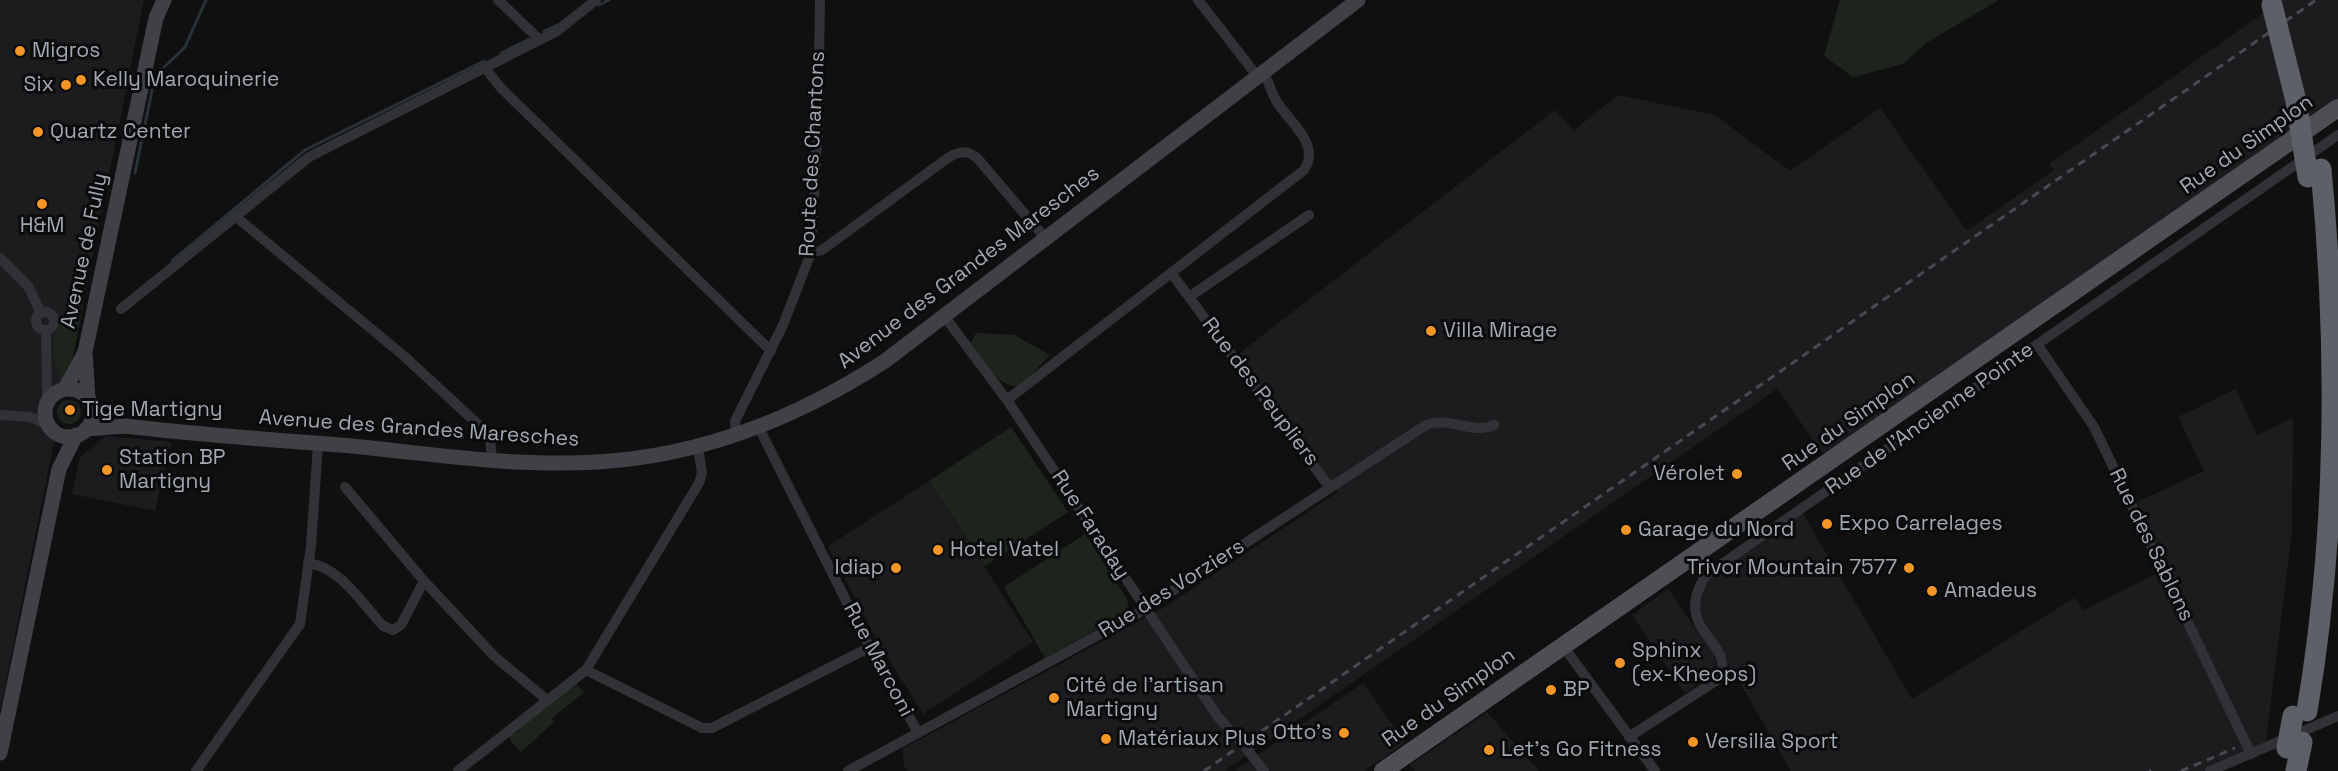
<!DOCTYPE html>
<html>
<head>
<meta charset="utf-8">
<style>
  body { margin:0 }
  canvas { display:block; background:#101011 }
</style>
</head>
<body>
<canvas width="2338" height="771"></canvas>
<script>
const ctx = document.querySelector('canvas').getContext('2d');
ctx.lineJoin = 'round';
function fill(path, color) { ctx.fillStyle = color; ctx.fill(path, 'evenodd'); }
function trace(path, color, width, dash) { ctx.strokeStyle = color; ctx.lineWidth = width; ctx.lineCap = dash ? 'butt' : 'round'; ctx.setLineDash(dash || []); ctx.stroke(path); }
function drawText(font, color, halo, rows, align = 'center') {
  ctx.font = font + ' "Space Grotesk",sans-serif'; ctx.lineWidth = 6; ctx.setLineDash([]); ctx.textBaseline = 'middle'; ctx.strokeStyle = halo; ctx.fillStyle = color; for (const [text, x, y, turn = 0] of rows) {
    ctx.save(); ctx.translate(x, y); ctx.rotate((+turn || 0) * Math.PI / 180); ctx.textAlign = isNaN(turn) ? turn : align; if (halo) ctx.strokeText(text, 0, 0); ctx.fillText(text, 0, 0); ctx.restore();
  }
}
fill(new Path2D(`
  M 0,0 L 144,0 L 73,355 L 61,385 L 39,406 L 54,442 L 0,711 Z
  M 2282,0 L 2338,0 L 2338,100 L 1824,455 L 1777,389 L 1224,771 L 907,771 L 904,766 L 902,749 L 1160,610 L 1338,492 L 1237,355 L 1555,110 L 1574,130 L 1618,95 L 1715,115 L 1790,171 L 1880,108 L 1967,231 L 2054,170 L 2049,164 Z
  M 2236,389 L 2257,435 L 2293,418 L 2292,530 L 2266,741 L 2216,771 L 1791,771 L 1700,614 L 1700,592 L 1706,580 L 1802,512 L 1912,699 L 2074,598 L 2084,610 L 2168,568 L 2137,502 L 2204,471 L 2178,417 Z
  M 106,436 L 172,442 L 155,511 L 72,494 L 80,457 Z
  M 929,481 L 1033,642 L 923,714 L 876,639 L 828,546 Z
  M 1668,589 L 1714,654 L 1716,664 L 1712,675 L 1685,693 L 1632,615 Z
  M 1363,683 L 1405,743 L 1364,771 L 1234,771 Z
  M 1487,712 L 1539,771 L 1415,771 L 1410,765 Z`), '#1c1c1e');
fill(new Path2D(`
  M 1840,0 L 1999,0 L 1926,43 L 1903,64 L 1853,77 L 1824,56 Z
  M 83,305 L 72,361 L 62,380 C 50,363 46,316 77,316 Z
  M 976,333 L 1014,335 L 1050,355 L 1019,387 C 995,386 984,360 971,343 Z
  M57 412a12 12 0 1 1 24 0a12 12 0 1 1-24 0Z
  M 1011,427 L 1068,512 L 985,566 L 929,481 Z
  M 1085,534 L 1127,599 L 1128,607 L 1124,614 L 1045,658 L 1004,587 Z
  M 575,683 L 584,692 L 552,718 L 554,722 L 521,752 L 510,740 L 511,735 L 519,731 L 518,729 Z`), '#1c241c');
trace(new Path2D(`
  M 599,5 L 609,0
  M 544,31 L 557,25
  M 501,53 L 529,39
  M 135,173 L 155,76 L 185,47 L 206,0
  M 172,261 L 305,150 L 484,61`), '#283237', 3);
trace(new Path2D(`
  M 1234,735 L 1250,753`), '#2d2e31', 10, [10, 5]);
trace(new Path2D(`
  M 498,0 L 540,40
  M 1198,0 L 1258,77
  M 485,68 L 501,88 L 771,351
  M 235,216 L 404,356 L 484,430 L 490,439 L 492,459
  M 811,253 L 822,250 L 945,160 C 956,152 966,148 978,159 L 1046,239
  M 0,258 L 28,286 L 41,313
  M 1172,274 L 1330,488
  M 1189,297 L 1309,215
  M 121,309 L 309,157 L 557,31 L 596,0
  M36 321a9 9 0 1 1 18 0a9 9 0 1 1-18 0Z
  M 945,317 L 1007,400 L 1218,717 L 1234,735
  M 46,330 L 47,402
  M 2037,344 L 2094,427 L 2251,754
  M 1007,400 L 1304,170 C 1321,144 1290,123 1277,102 C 1271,93 1269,81 1263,72
  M 0,415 L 31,417 L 49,426
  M 759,428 L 875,658 L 918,732
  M 736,435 L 735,421 L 783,325 L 811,253 L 818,125 L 820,0
  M 345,487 L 424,581
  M 308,563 C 340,567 362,603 383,626 L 393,630 L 401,625 L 424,581 L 494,656 L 546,699
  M 1563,646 L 1655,771
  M 586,670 L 702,728 L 712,728 L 870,647
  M 1629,737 L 1720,678 C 1736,641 1670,631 1706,575 L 2338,135
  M 1250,753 L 1264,771
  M 196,771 L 300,624 L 311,546 L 318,444
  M 458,771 L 586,670 L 699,483 L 702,473 L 698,447
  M 848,771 L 1137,614 L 1426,425 C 1448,416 1473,435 1494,425
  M 2210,771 L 2338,716`), '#313236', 10);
trace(new Path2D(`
  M 65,389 L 85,352
  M45 413a24 24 0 1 1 48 0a24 24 0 1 1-48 0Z
  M 88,399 L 85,352 L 156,18 L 164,0
  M 86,429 L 125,426 C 200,435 276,440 352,446 C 433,454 515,467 597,462 C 703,456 797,418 885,361 L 1358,0
  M 0,753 L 59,469 L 76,435`), '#3f4146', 15);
trace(new Path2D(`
  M 1383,771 L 2338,108`), '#4d4f55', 18);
trace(new Path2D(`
  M 2307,711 C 2337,533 2338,347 2321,169
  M 2296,771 L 2302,742`), '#5d6167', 21);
trace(new Path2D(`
  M 1204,771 L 2316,0
  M 2149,771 L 2151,770
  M 2181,771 L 2235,748`), '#484a4f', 3, [8, 6]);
trace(new Path2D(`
  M 2272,5 L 2296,101 L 2308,177
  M 2287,748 L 2293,716`), '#5d6167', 21);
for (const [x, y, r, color] of [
  [20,51,6,"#f49625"],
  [81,80,6,"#f49625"],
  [66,85,6,"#f49625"],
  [38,132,6,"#f49625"],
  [42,204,6,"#f49625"],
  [1431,331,6,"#f49625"],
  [70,410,6,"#f49625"],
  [107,470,6,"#f49625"],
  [1737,474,6,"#f49625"],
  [1827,524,6,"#f49625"],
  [1626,530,6,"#f49625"],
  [938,550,6,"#f49625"],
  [896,568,6,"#f49625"],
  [1909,568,6,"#f49625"],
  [1932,591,6,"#f49625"],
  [1620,663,6,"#f49625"],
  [1551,690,6,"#f49625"],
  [1054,698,6,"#f49625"],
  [1344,733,6,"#f49625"],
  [1106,739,6,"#f49625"],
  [1693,742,6,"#f49625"],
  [1489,750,6,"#f49625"]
]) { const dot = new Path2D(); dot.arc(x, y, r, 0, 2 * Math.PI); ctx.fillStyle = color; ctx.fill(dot); trace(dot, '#0b0b0c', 2); }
drawText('21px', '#a0a8b2', '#0b0b0c', [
  ["Migros",32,51],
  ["Kelly Maroquinerie",93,80],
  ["Six",54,85,"right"],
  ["Quartz Center",50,132],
  ["H&M",42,226,"center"],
  ["Villa Mirage",1443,331],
  ["Tige Martigny",82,410],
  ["Station BP",119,458],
  ["Martigny",119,482],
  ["Vérolet",1725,474,"right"],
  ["Expo Carrelages",1839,524],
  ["Garage du Nord",1638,530],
  ["Hotel Vatel",950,550],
  ["Idiap",884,568,"right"],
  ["Trivor Mountain 7577",1897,568,"right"],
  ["Amadeus",1944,591],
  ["Sphinx",1632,651],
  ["(ex-Kheops)",1632,675],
  ["Cité de l'artisan",1066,686],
  ["Martigny",1066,710],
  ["BP",1563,690],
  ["Otto's",1332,733,"right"],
  ["Matériaux Plus",1118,739],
  ["Versilia Sport",1705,742],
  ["Let's Go Fitness",1501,750]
], 'left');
drawText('21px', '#a0a8b2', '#0b0b0c', [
  ["Rue du Simplon",2247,145,-35],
  ["Route des Chantons",813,154,-87],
  ["Avenue de Fully",85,251,-78],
  ["Avenue des Grandes Maresches",969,268,-37],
  ["Rue des Peupliers",1260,392,53],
  ["Rue de l'Ancienne Pointe",1930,419,-35],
  ["Rue du Simplon",1849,422,-35],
  ["Avenue des Grandes Maresches",419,429,4],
  ["Rue Faraday",1090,525,57],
  ["Rue des Sablons",2151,545,64],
  ["Rue des Vorziers",1172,589,-32],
  ["Rue Marconi",878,660,62],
  ["Rue du Simplon",1449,698,-35]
]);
</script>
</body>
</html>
